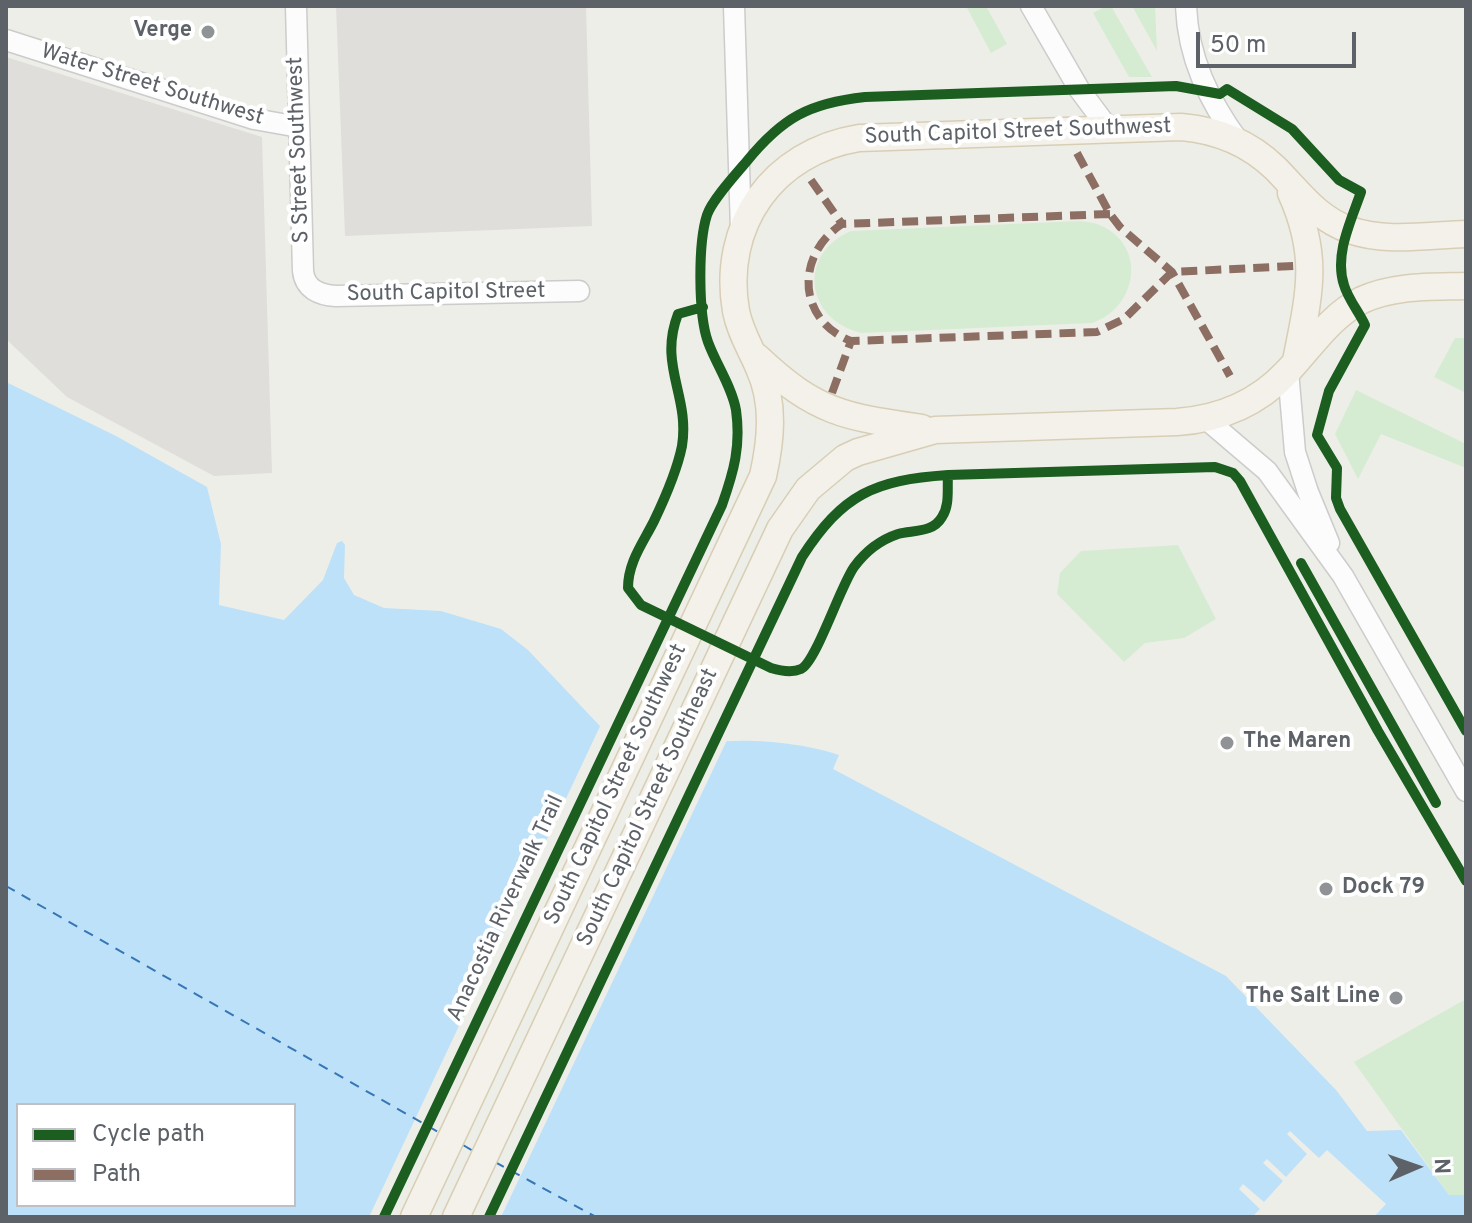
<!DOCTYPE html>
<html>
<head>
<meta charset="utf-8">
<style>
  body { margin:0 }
  #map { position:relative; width:1472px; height:1223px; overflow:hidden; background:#eeeee9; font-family:Overpass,sans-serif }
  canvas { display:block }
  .frame { position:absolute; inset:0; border:8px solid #5d6268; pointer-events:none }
  .legend { position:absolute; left:16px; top:1103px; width:280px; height:104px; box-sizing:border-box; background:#fff; border:2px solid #bec0c3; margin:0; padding:10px 14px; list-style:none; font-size:24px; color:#5d6268 }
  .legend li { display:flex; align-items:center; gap:16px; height:40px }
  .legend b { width:40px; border:2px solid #bec0c3 }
  .north { position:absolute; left:1376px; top:1127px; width:80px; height:80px; -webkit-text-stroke:6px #fff; paint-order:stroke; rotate:88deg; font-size:22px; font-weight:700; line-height:32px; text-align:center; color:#5d6268 }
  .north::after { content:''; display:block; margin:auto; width:28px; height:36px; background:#5d6268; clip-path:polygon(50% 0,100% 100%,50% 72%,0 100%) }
  .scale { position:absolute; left:1196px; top:32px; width:160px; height:36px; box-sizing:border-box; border:4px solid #5d6268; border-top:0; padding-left:10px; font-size:24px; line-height:28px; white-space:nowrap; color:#5d6268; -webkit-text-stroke:6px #fff; paint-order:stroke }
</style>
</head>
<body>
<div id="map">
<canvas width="1472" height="1223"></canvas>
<div class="frame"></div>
<ul class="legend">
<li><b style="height:10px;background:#1b5e20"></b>Cycle path</li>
<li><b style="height:10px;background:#8d6e63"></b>Path</li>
</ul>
<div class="north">N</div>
<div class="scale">50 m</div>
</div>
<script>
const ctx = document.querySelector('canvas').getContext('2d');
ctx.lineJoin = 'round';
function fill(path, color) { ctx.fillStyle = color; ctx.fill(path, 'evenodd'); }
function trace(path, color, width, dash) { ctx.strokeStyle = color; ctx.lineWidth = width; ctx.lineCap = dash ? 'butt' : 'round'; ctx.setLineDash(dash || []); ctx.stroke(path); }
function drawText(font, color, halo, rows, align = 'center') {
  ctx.font = font + ' Overpass,sans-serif'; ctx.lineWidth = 8; ctx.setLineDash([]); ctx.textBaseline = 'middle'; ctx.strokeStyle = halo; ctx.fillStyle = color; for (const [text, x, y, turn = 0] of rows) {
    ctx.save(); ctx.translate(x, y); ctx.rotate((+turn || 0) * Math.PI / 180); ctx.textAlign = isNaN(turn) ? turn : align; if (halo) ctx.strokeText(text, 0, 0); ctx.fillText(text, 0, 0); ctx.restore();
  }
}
fill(new Path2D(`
  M 336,6 L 586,6 L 592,226 L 345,236 Z
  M 6,57 L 262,137 L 272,473 L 214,476 L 67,397 L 6,339 Z`), '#dfdeda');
fill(new Path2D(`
  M 966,6 L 986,6 L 1007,44 L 991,53 Z
  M 1106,6 L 1111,6 L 1152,77 L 1129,77 L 1093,13 Z
  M 1132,6 L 1155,6 L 1157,51 Z
  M 1080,221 C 1088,222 1097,223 1104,227 C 1148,250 1135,309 1092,323 L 862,333 C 805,320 797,254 851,231 Z
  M 1455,338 L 1466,338 L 1466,393 L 1434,377 Z
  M 1356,390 L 1466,444 L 1466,468 L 1381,434 L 1358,479 L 1335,434 Z
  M 1178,545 L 1216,619 L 1184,638 L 1145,643 L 1124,662 L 1057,594 L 1060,573 L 1081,551 Z
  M 1466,999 L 1466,1195 L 1449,1195 L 1354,1062 Z`), '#d5ecd2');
fill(new Path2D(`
  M 6,382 L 116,436 L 207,487 L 221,544 L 219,605 L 284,620 L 323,580 L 337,543 L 342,541 L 345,545 L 344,578 L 354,595 L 384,608 L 441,611 L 501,629 L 528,650 L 616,743 L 644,760 C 666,755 688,746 710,743 C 745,737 806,743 839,755 L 833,769 L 1226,976 L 1336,1090 L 1367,1131 L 1401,1130 L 1449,1195 L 1466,1195 L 1466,1217 L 6,1217 ZM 18,1105 L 294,1105 L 294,1205 L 18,1205 Z`), '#bde1f8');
fill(new Path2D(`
  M 602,722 L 634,752 L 645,756 L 668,751 L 686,743 L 728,738 L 501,1217 L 369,1217 Z
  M 1290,1131 L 1319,1158 L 1327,1150 L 1386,1204 L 1374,1217 L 1252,1217 L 1260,1209 L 1239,1189 L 1243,1184 L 1264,1202 L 1283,1181 L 1263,1163 L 1267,1159 L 1286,1177 L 1307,1154 L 1287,1134 Z`), '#eeeee9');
trace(new Path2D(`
  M 6,886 L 440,1133
  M 463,1145 L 475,1152
  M 495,1162 L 596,1217`), '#3676b4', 2, [10, 8]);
const minor = new Path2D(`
  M 296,6 L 303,271 C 305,289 319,295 336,296 L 579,291
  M 734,6 L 741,230
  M 1031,6 L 1079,89 L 1108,128
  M 1186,6 C 1188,58 1209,101 1239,142
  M 6,40 L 254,119 L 299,127
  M 1288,371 L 1295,452 L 1308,492 L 1329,543
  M 1206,419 L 1267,471 L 1343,576 L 1466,791`);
const major = new Path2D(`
  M 1291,193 C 1320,257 1309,295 1296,361
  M 757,357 C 816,413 845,417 922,428
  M 414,1217 L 763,476 C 771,440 775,403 759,368 C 751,349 740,332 736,311 C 721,225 773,152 859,138 L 1181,127 C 1217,130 1249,143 1275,168 C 1299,192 1316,218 1350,230 C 1386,243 1429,235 1466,234
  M 456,1217 L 780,529 L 808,489 L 845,458 L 858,452 L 935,430 L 1177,422 C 1220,419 1257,404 1287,372 C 1311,347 1330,316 1362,300 C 1394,285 1432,287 1466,286`);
trace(minor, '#cbcccb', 23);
trace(major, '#d8ceb5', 29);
trace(minor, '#fcfcfc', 20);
trace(major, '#f3f1e9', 26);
trace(new Path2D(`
  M 1077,153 L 1110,214 L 1120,227 L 1172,272 L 1230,376
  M 811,180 L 842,224
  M 1110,214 L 842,224 C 795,255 797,320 851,341 L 1097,332 L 1124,319 L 1172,272 L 1295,266
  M 832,393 L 851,341`), '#8d6e63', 8, [16, 8]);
trace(new Path2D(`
  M 703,307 L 678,314 C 658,366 690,395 682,446 C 677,471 665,498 654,521 C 643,543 628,562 628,588 L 641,605 L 771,668 C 781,671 792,673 801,669 C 816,662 840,587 854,567 C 865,552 880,540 898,534 C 913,530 933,533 942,517 C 950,505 947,489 948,475
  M 1301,563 L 1436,803
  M 384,1217 L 722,505 C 734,471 741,446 736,410 C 732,387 716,364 708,342 C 698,314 698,243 707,215 C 712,200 736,174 747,161 C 782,118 809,103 865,97 L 1176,86 L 1220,94 L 1227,89 L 1292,129 L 1339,180 L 1361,192 C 1351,221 1334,255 1344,285 C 1348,299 1359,312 1365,325 L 1329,391 L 1317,435 L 1337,468 L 1336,498 L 1340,509 L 1466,731
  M 489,1217 L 802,557 C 843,494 874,480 948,475 L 1215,467 L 1233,473 L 1240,481 L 1378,731 L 1466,881`), '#1b5e20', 10);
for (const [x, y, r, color] of [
  [208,32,8,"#909395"],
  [1227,743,8,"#909395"],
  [1326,889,8,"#909395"],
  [1396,998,8,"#909395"]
]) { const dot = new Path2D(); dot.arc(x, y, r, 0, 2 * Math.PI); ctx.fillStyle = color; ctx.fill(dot); trace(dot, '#fff', 3); }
drawText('bold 22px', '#5d6268', '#fff', [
  ["Verge",192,32],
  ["The Maren",1243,743,"left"],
  ["Dock 79",1342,889,"left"],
  ["The Salt Line",1380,998]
], 'right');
drawText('22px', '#5d6268', '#fff', [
  ["Water Street Southwest",152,86,17],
  ["South Capitol Street Southwest",1018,133,-2],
  ["S Street Southwest",300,150,-92],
  ["South Capitol Street",446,294,-1],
  ["South Capitol Street Southwest",617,785,-65],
  ["South Capitol Street Southeast",649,808,-65],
  ["Anacostia Riverwalk Trail",507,909,-65]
]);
</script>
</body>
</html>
